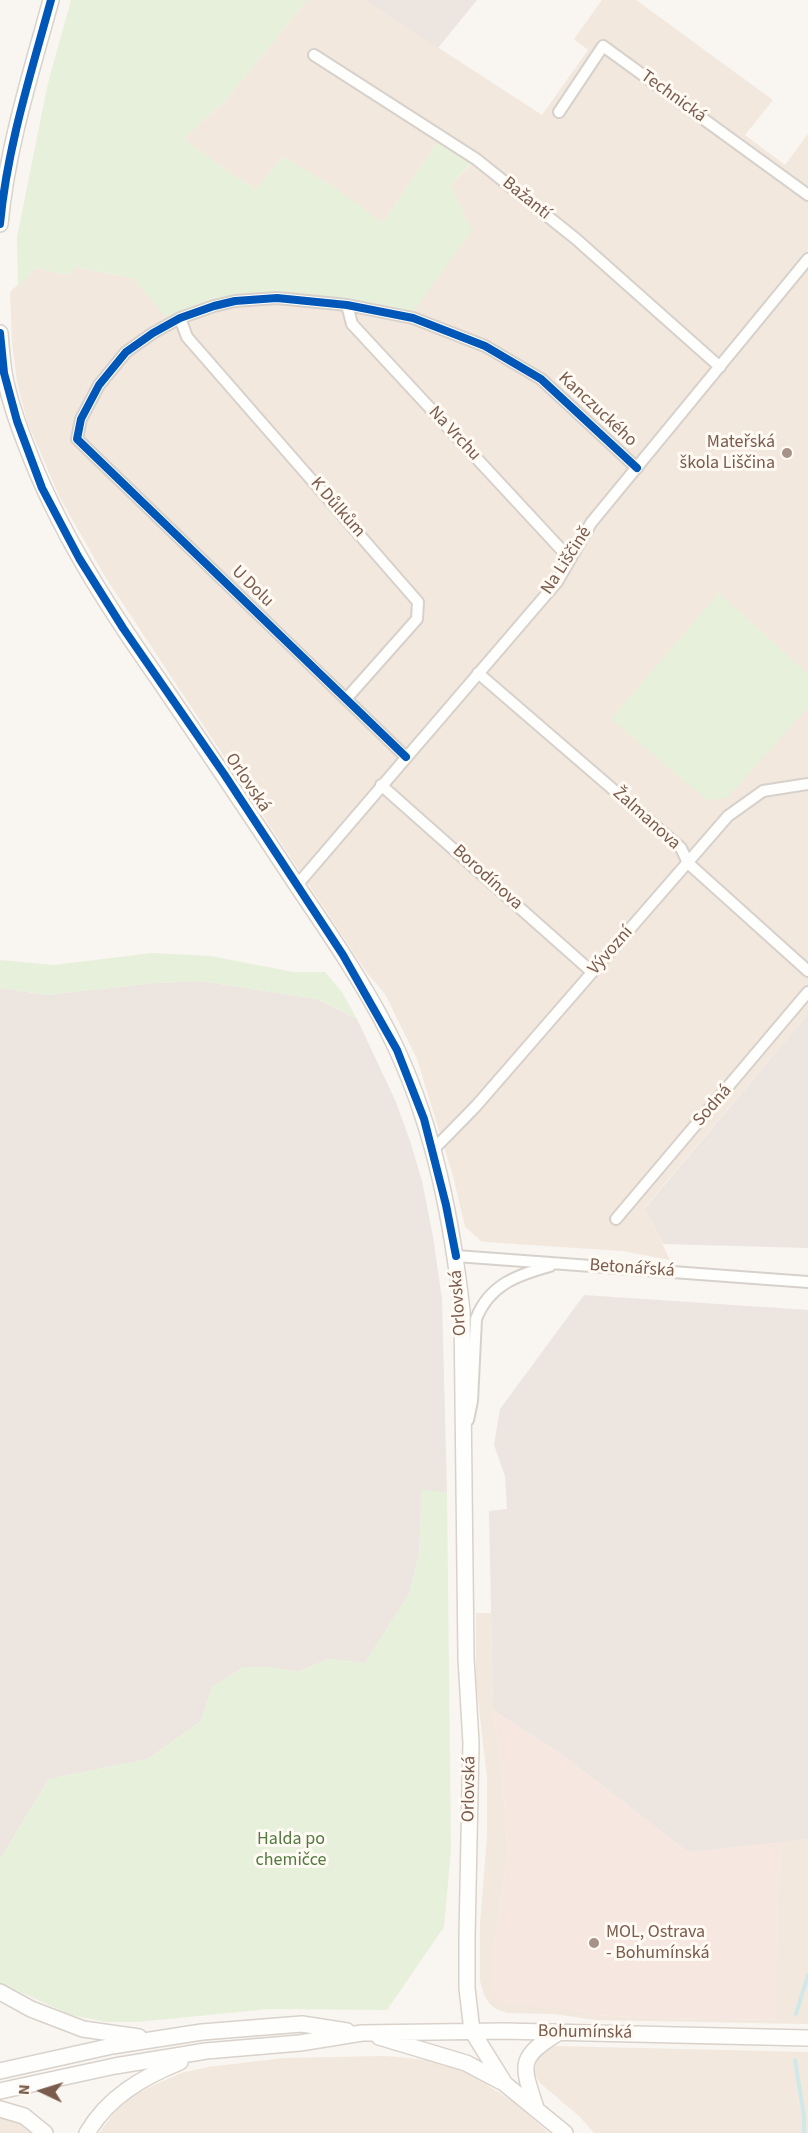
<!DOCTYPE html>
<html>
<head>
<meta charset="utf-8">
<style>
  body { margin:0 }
  #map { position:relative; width:808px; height:2133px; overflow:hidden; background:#f9f5f0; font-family:"Source Sans 3",sans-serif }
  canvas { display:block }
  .north { position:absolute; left:12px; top:2061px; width:60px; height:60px; -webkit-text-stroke:4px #fffaf3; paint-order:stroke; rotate:274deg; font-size:16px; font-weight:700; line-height:24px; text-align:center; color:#7a5c4d }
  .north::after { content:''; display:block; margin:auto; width:21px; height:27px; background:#7a5c4d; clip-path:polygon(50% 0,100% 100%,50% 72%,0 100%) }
</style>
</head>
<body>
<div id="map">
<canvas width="808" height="2133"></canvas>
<div class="north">N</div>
</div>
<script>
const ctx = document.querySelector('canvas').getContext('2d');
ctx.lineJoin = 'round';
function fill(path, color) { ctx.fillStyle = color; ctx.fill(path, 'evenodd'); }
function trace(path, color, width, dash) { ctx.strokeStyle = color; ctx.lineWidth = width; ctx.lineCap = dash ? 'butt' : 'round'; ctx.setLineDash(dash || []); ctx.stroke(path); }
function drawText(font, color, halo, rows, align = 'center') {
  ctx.font = font + ' "Source Sans 3",sans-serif'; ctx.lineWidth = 6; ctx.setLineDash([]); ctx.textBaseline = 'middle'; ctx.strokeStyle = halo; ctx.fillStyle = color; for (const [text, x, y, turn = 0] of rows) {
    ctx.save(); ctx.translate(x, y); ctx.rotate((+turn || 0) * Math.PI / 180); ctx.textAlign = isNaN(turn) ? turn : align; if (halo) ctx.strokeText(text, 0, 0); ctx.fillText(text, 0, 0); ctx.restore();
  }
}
fill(new Path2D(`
  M 307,0 L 365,0 L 542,115 L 588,50 L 574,39 L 602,0 L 636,0 L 773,100 L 745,135 L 785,165 L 808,134 L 808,1014 L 645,1207 L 670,1260 L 622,1251 L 486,1242 L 481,1241 L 465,1227 L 453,1176 L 417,1059 L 385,994 L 367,973 L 104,575 L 60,498 L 27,421 L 17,382 L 12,343 L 10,292 L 36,268 L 69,275 L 75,267 L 133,278 L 168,319 L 184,310 L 213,301 L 260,292 L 322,296 L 451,185 L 471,164 L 438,141 L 383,223 L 283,157 L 256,189 L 237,178 L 183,139 L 225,101 Z
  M 476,1613 L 491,1613 L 493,1710 L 502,1773 L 508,1854 L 493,1952 L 576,2010 L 595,2015 L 653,2018 L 776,2020 L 778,1885 L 783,1841 L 808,1839 L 808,2024 L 595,2020 L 555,2014 L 507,2013 L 496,2009 L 489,2003 L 484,1995 L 480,1981 L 480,1924 L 487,1836 L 487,1778 L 476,1682 Z
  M 554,2046 L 808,2052 L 808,2133 L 594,2133 L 579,2116 L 540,2083 L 534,2073 L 538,2056 Z
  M 386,2056 L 436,2061 L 464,2070 L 515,2103 L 549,2133 L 99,2133 L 114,2113 L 135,2094 L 181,2073 L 208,2067 L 284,2058 Z
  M 0,2116 L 17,2121 L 32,2133 L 0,2133 Z`), '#f2e8de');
fill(new Path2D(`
  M 493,1710 L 563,1755 L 688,1852 L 783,1841 L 778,1885 L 777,2020 L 653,2018 L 595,2015 L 576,2010 L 506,2004 L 498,2000 L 493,1993 L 493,1952 L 508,1854 L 502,1773 Z`), '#f6e8e1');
fill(new Path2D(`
  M 365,0 L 477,0 L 438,48 Z
  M 200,981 L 317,999 L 357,1019 L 396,1102 L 411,1144 L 422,1181 L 433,1237 L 442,1299 L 447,1493 L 422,1490 L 419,1554 L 409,1594 L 365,1663 L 329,1659 L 298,1672 L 269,1667 L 244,1667 L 212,1687 L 201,1721 L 148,1759 L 49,1779 L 0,1859 L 0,988 L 47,995 L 155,983 Z
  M 808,1014 L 808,1248 L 663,1244 L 645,1208 Z
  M 584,1295 L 808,1310 L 808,1839 L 688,1852 L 563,1755 L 493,1710 L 489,1511 L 507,1509 L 505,1476 L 494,1445 L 500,1409 Z`), '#ede5e0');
fill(new Path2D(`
  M 71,0 L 307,0 L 225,101 L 183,139 L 237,178 L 256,189 L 283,157 L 334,187 L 383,223 L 438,141 L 471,163 L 451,185 L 472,231 L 412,313 C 329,297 247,276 167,319 L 133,278 L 76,267 L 69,275 L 36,268 L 18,287 L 17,237 L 48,83 Z
  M 719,593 L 808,674 L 808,707 L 727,798 L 707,800 L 611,719 Z
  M 152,953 L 211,956 L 293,972 L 325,972 L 342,992 L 357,1019 L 317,999 L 200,981 L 155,983 L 47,995 L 0,988 L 0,960 L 54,965 Z
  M 422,1489 L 447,1493 L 451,1850 L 444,1927 L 387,2010 L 269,2009 L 138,2022 L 106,2022 L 71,2015 L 0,1983 L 0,1859 L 49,1779 L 148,1759 L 201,1721 L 212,1687 L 244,1667 L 269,1667 L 298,1672 L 329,1659 L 365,1663 L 409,1594 L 419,1554 Z`), '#e7f0db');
trace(new Path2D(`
  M 796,2014 L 808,1975
  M 795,2060 L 804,2116 L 804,2133`), '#d0e8ea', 4);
const street = new Path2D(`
  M 314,55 L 476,159 L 576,239 L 720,367
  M 559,112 L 603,46 L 808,195
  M 347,305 L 352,324 L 570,559
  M 180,318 L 187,337 L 418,602 L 417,619 L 346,699
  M 478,673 L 681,848 L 688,863 L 808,971
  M 406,757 L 77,439 L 81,419 L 99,385 L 126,352 L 153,333 L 180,318 L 214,306 L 235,301 L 277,298 L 347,305 L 413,318 L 485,346 L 541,379 L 637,468
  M 381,785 L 592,972
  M 297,885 L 557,582 L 591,523 L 808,259
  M 432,1151 L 476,1106 L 728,816 L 763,791 L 808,784
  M 616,1219 L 808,992
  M 456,1256 L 808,1282
  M 468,1420 L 472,1401 L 476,1319 C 489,1285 517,1275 550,1266`);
const secondary = new Path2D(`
  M 0,224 C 7,148 31,73 51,0
  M 0,333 C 1,346 2,359 4,372 C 8,397 17,422 26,445 C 58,530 107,606 159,680 C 206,749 254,820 300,890 C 334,940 372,996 397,1050 C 435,1132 452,1222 462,1311 L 466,1658 L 471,1743 L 467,1936 L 467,1988 L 472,2031 L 505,2084 L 565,2133
  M 0,1992 L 31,2009 L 83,2029 L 139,2037
  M 379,2037 L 466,2063 L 500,2081
  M 0,2071 L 112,2046 L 202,2032 L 302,2024 L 347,2031
  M 0,2091 L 115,2066 L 206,2051 L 300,2043 L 362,2033 L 503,2031 L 808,2038
  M 536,2108 C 522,2065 517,2058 558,2033
  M 0,2109 L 24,2116 L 45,2133
  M 87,2133 C 108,2097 143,2077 180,2062`);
trace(street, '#d7d1cb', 14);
trace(secondary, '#d9d2cb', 18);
trace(street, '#fefefd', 10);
trace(secondary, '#fefefd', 15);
trace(new Path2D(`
  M 0,224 C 7,148 31,73 51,0
  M 0,333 L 4,373 L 17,421 L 42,488 L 79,558 L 123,628 L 224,774 L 343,955 L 397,1050 L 424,1119 L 446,1205 L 456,1256
  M 406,757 L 77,439 L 81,419 L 99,385 L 126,352 L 153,333 L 180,318 L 214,306 L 235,301 L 277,298 L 347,305 L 413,318 L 485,346 L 541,379 L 637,468`), '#0057b8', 8);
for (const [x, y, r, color] of [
  [787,453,6,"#a69286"],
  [594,1943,6,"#a69286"]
]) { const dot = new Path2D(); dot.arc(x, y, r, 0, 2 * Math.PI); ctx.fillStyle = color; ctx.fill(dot); trace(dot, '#fffaf3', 2); }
drawText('18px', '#7a5c4d', '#fffaf3', [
  ["Technická",673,97,36],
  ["Bažantí",526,199,39],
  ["Kanczuckého",597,410,43],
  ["Na Vrchu",454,434,47],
  ["K Důlkům",337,508,49],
  ["Na Liščině",567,561,-57],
  ["U Dolu",252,587,44],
  ["Orlovská",247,783,56],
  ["Žalmanova",646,819,42],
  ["Borodínova",487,878,42],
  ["Vývozní",611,951,-49],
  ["Sodná",713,1106,-49],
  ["Betonářská",632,1269,4],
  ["Orlovská",459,1303,-94],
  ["Orlovská",470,1789,-89],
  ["Bohumínská",585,2033,1]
]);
drawText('18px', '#7a5c4d', '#fffaf3', [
  ["Mateřská",775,443],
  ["škola Liščina",775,464],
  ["MOL, Ostrava",606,1933,"left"],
  ["- Bohumínská",606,1954,"left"]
], 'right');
drawText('18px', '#537a41', '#fffaf3', [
  ["Halda po",291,1840],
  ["chemičce",291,1861]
]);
</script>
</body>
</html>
